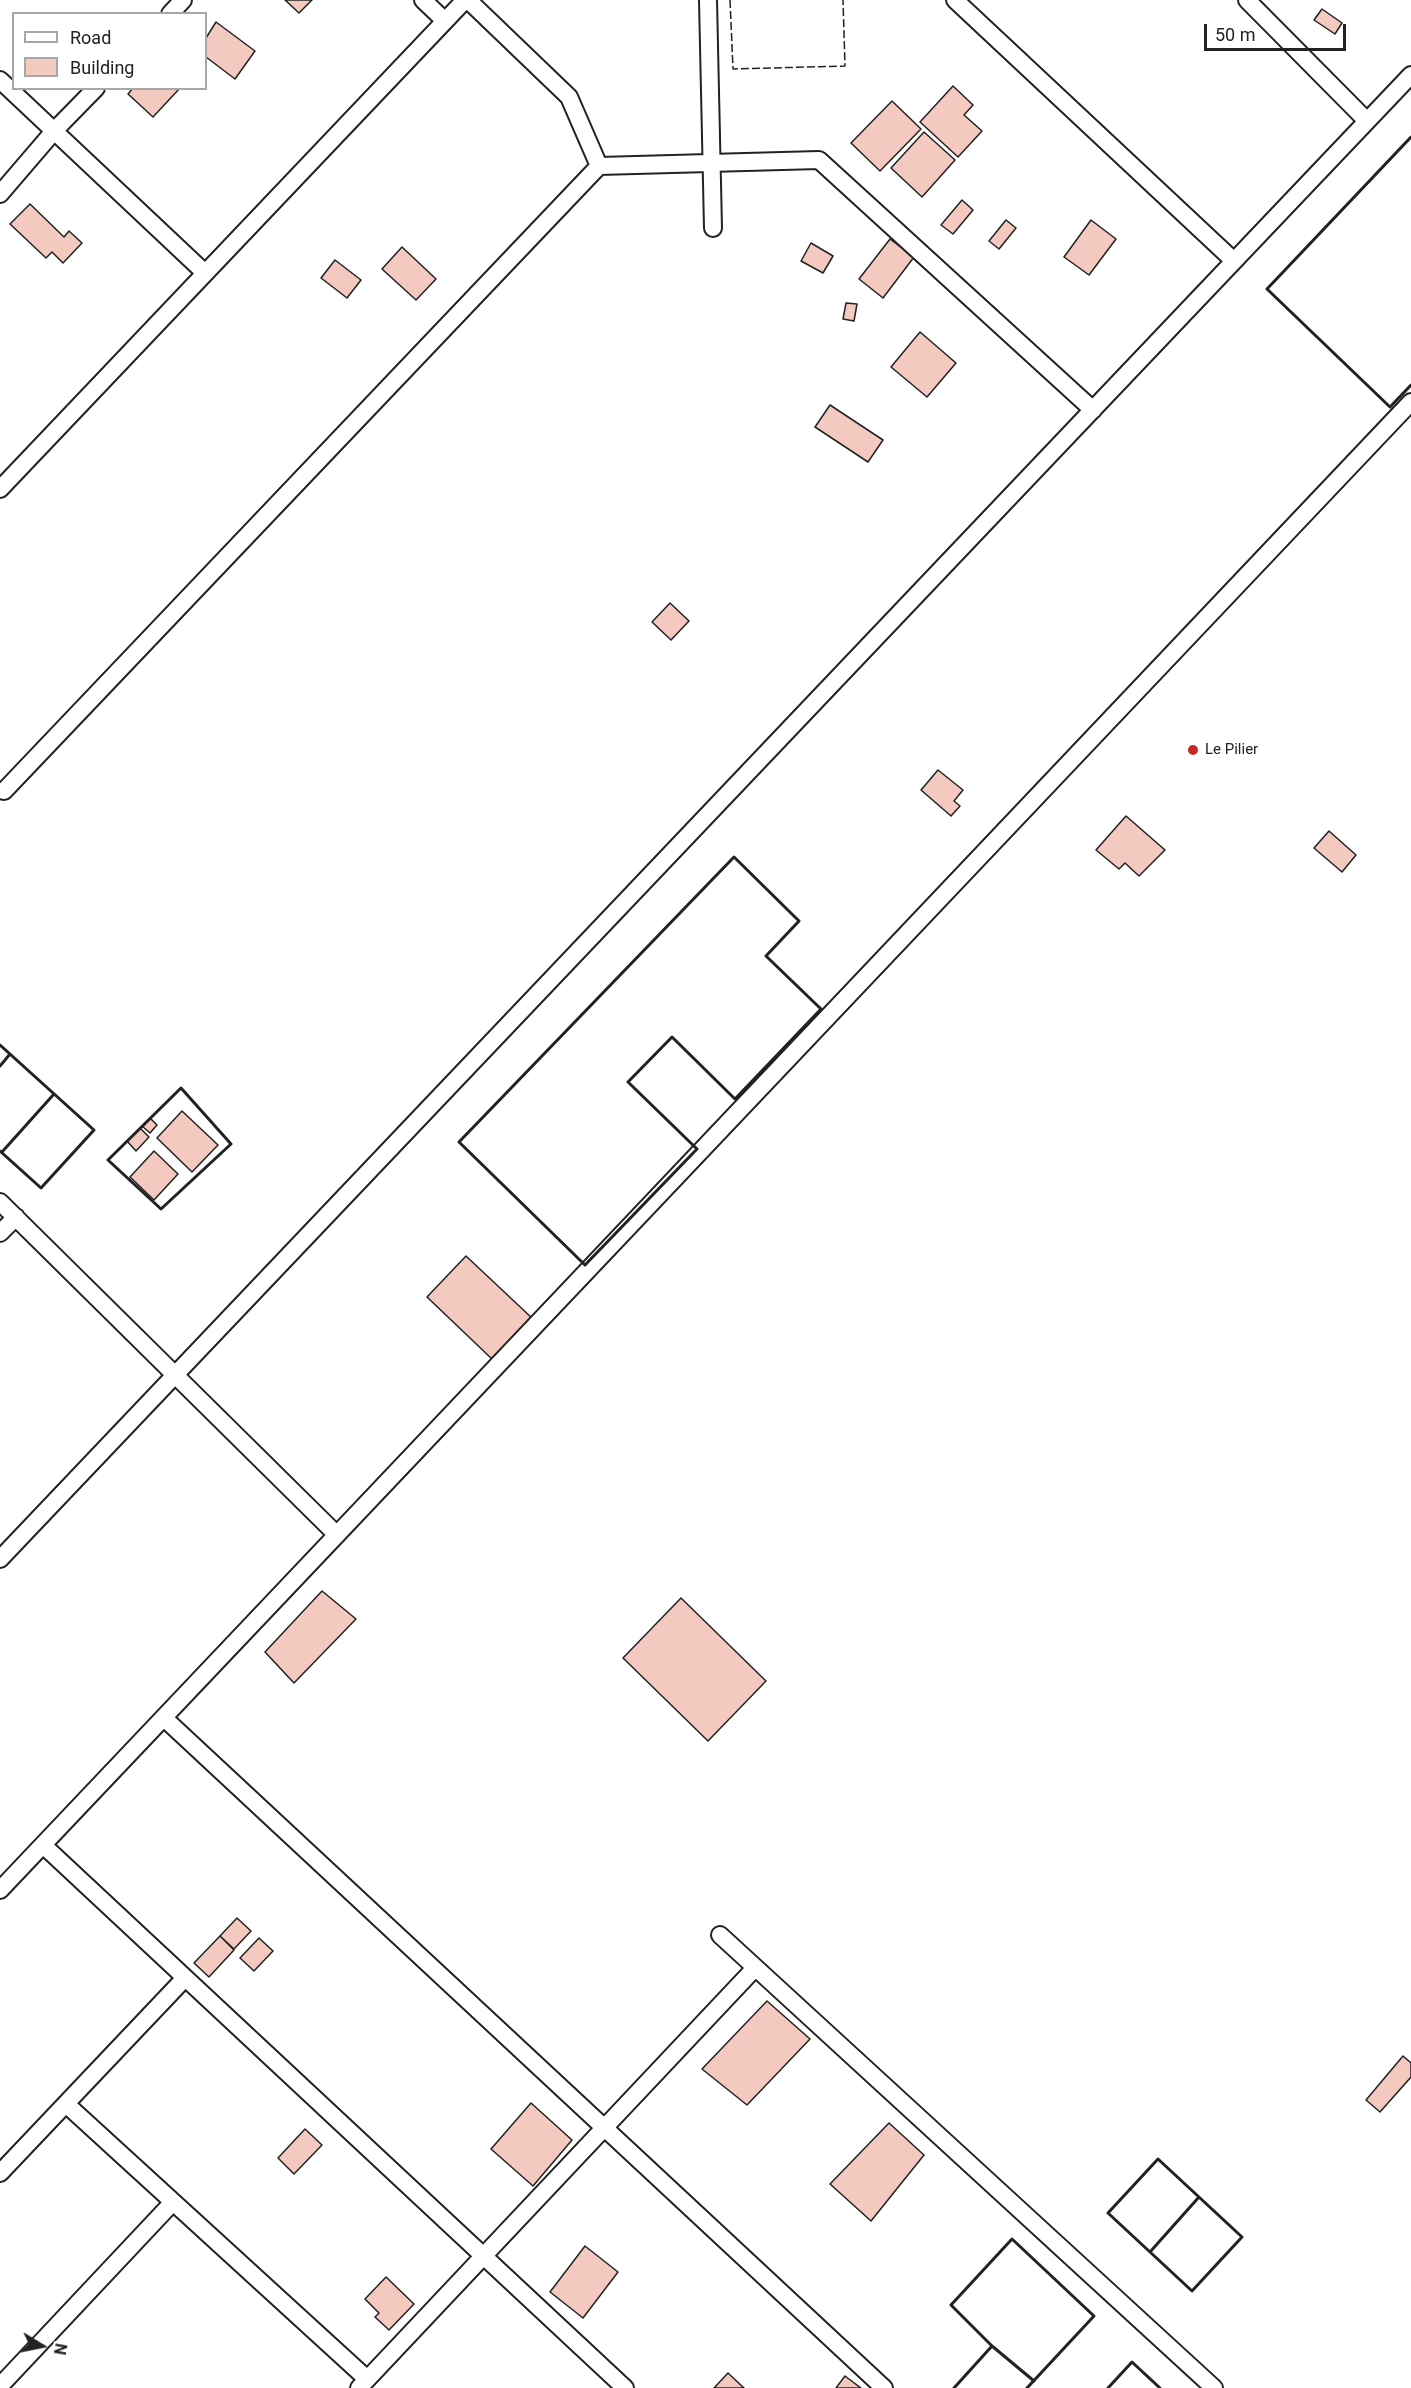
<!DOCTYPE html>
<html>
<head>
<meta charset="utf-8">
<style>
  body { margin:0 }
  #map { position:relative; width:1411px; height:2388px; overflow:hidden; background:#fff; font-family:Roboto,sans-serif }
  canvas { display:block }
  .legend { position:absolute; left:12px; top:12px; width:195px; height:78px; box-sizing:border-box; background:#fff; border:2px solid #a7a7a7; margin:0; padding:8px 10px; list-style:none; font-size:18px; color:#222 }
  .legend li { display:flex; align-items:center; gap:12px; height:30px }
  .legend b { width:30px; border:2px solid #a7a7a7 }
  .north { position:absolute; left:12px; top:2316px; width:60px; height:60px; -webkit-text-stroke:4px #fff; paint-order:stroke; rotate:100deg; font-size:16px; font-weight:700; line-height:24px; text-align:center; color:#222 }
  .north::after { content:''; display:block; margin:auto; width:21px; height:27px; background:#222; clip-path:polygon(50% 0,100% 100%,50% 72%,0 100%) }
  .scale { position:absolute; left:1204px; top:24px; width:142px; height:27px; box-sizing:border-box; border:3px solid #222; border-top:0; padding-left:8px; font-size:18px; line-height:21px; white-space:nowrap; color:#222; -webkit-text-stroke:4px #fff; paint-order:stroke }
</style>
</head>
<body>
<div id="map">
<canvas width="1411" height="2388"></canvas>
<ul class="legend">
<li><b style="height:8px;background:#fff"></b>Road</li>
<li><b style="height:16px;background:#f3c9c0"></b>Building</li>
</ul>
<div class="north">N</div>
<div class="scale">50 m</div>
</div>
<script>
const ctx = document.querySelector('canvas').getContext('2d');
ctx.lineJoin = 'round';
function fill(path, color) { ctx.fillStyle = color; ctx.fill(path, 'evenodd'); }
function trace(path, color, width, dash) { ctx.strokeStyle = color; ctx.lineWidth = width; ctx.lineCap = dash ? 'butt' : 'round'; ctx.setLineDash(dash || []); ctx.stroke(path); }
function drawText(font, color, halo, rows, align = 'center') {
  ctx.font = font + ' Roboto,sans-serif'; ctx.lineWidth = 4.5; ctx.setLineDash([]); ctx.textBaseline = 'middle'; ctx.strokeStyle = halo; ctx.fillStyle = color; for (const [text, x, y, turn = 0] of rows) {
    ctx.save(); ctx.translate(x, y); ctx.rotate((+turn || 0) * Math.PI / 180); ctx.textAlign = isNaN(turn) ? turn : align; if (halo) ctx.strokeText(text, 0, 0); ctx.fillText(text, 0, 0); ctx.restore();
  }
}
const building = new Path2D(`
  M 285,0 L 312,0 L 299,13 Z
  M 1322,9 L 1342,23 L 1335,34 L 1314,20 Z
  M 216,22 L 255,51 L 235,79 L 206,57 L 206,38 Z
  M 953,86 L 973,105 L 964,115 L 982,131 L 958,157 L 920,122 Z
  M 133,88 L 180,88 L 153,117 L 128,94 Z
  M 892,101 L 921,129 L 880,171 L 851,143 Z
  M 924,132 L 955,160 L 922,197 L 891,168 Z
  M 962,200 L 973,210 L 953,234 L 941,225 Z
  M 30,204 L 64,237 L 69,231 L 82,243 L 63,263 L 52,252 L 46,258 L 10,224 Z
  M 1006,220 L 1016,228 L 999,249 L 989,241 Z
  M 1091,220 L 1116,239 L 1089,275 L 1064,257 Z
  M 890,239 L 914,257 L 883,298 L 859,279 Z
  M 811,243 L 833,256 L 823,273 L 801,261 Z
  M 402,247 L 436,279 L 416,300 L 382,269 Z
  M 335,260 L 361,280 L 347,298 L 321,278 Z
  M 846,303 L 857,304 L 854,321 L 843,319 Z
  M 920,332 L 956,363 L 927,397 L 891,367 Z
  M 830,405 L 883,440 L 868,462 L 815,427 Z
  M 670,603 L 689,621 L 671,640 L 652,622 Z
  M 938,770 L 963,790 L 954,801 L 960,806 L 951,816 L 921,790 Z
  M 1126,816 L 1165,850 L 1139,876 L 1125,863 L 1119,869 L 1096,850 Z
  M 1329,831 L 1356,855 L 1342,872 L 1314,848 Z
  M 182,1111 L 218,1145 L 192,1172 L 157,1138 Z
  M 150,1118 L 157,1125 L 150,1133 L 142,1126 Z
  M 140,1128 L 149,1137 L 136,1151 L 127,1141 Z
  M 154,1151 L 178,1174 L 154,1200 L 130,1177 Z
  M 466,1256 L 533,1319 L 493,1360 L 427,1297 Z
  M 322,1591 L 356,1619 L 294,1683 L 265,1652 Z
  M 681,1598 L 766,1681 L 708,1741 L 623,1658 Z
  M 237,1918 L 251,1931 L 234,1949 L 220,1936 Z
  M 220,1936 L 234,1950 L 209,1977 L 194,1963 Z
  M 259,1938 L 273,1951 L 254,1971 L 240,1958 Z
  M 767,2001 L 810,2039 L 747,2105 L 702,2069 Z
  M 1403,2056 L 1411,2063 L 1411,2077 L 1380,2112 L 1366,2100 Z
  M 531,2103 L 572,2140 L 533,2186 L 491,2149 Z
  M 889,2123 L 924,2155 L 871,2221 L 830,2184 Z
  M 305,2129 L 322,2145 L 294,2174 L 278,2158 Z
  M 585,2246 L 618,2272 L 583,2318 L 550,2292 Z
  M 386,2277 L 414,2304 L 389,2330 L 375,2317 L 379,2313 L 365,2299 Z
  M 728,2373 L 744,2388 L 714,2388 Z
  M 845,2376 L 861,2388 L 836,2388 Z`);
fill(building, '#f3c9c0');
trace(building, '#222', 1.5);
const street = new Path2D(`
  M 423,0 L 445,21
  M 468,0 L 569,97 L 599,166
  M 708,0 L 713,228
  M 955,0 L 1234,261
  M 1247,0 L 1367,121
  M 170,14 L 183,0
  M 0,80 L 205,273
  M 0,194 L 54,131 L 96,88
  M 0,489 L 465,0
  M 4,791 L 599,166 L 819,160 L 1093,410
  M 0,1202 L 337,1535
  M 0,1233 L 16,1217
  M 0,1559 L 1411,75
  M 164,1718 L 884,2388
  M 43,1845 L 625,2388
  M 0,1890 L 1411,402
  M 720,1935 L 1214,2388
  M 66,2104 L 367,2379
  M 0,2173 L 185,1978
  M 0,2386 L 173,2202
  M 359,2388 L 755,1968`);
trace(street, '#222', 20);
trace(street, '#fff', 16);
trace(new Path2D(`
  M 730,0 L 733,69 L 845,66 L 843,0`), '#222', 1.5, [8, 3]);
trace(new Path2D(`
  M 1411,137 L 1267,289 L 1390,407 L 1411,385
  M 734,857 L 799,921 L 766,956 L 821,1009 L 735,1099 L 672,1037 L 628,1082 L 697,1149 L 585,1265 L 459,1142 Z
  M 0,1045 L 94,1130 L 41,1188 L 0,1151
  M 0,1066 L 10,1054
  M 181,1088 L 231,1144 L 161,1209 L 108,1160 Z
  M 2,1152 L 54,1094
  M 1158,2159 L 1242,2237 L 1192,2291 L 1108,2213 Z
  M 1150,2252 L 1199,2197
  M 992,2346 L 1034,2381
  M 954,2388 L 992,2346 L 951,2305 L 1012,2239 L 1094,2316 L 1027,2388
  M 1108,2388 L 1132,2362 L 1160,2388`), '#222', 3);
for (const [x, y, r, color] of [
  [1193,750,6,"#c62828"]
]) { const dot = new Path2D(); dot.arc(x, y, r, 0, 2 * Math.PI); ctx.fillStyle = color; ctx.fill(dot); trace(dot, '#fff', 2); }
drawText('15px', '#222', '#fff', [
  ["Le Pilier",1205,750]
], 'left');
</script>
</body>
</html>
